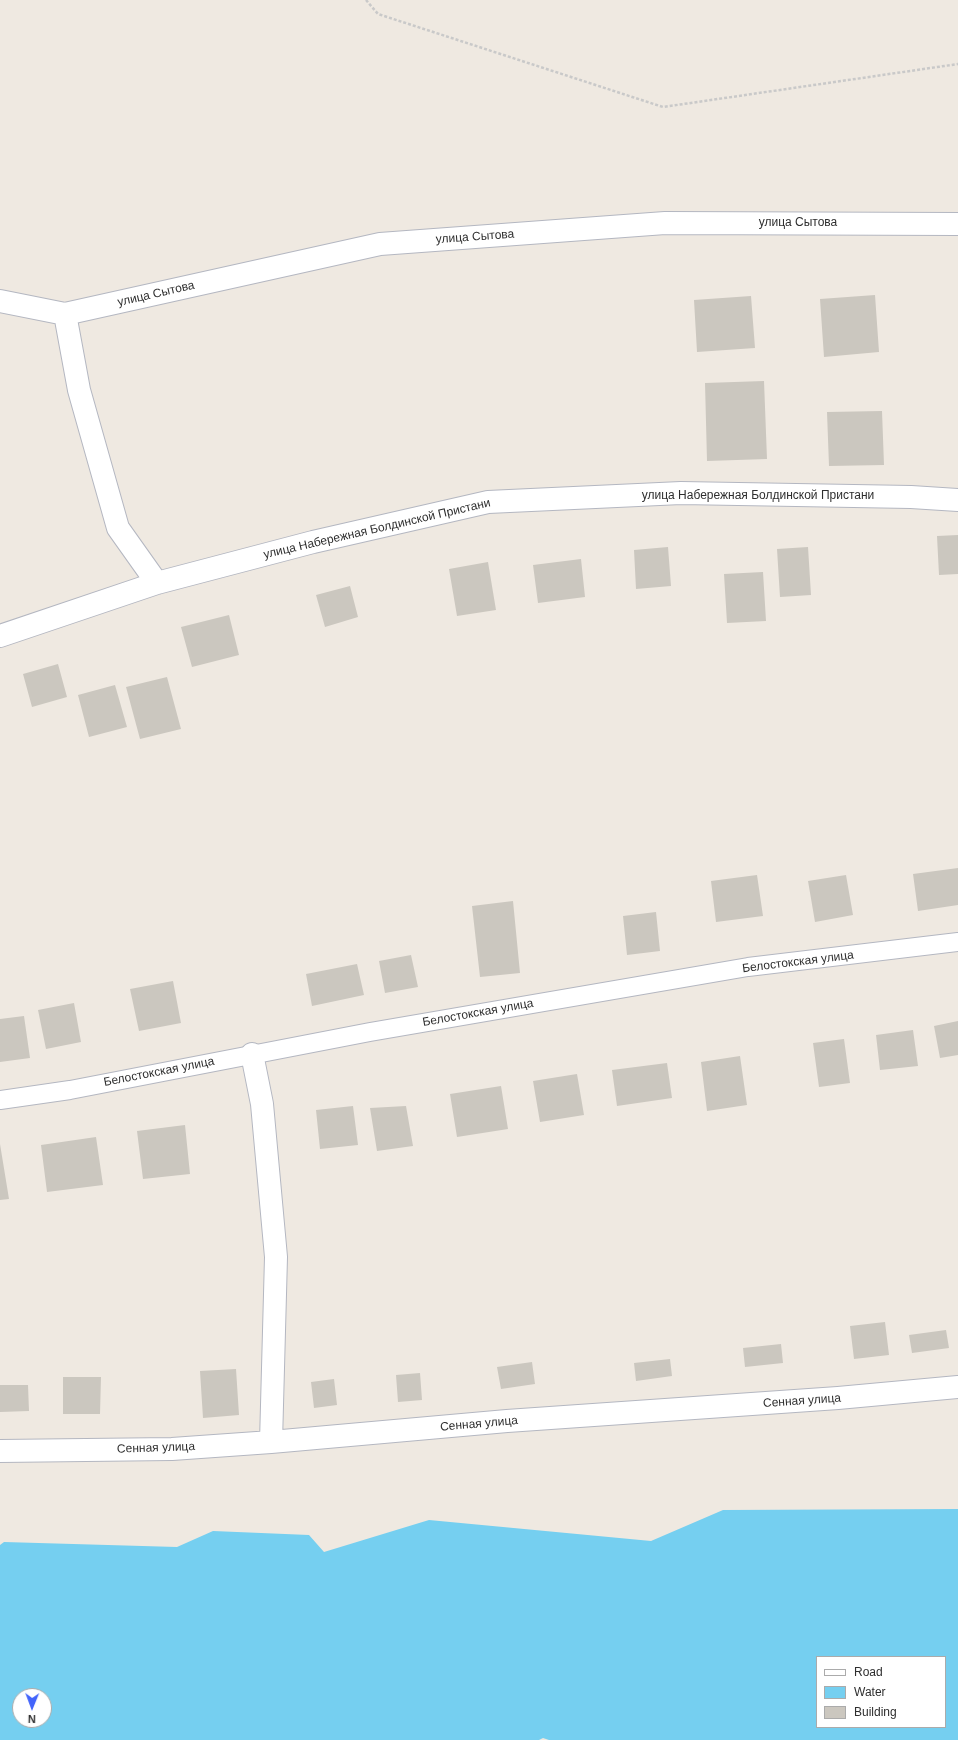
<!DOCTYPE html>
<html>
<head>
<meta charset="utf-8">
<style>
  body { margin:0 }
  #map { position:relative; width:958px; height:1740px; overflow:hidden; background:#efe9e1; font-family:Helvetica,sans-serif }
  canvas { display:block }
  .legend { position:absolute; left:816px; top:1656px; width:130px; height:72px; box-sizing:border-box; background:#fff; border:1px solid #ababab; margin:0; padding:5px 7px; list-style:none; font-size:12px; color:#2e2e2e }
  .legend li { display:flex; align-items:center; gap:8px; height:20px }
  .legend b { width:20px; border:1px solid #ababab }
  .north { position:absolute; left:12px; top:1688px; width:40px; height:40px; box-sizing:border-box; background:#fff; border:1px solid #ababab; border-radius:50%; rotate:181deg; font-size:11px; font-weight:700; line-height:16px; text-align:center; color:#2e2e2e }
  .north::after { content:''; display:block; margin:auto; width:14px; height:18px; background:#4264fb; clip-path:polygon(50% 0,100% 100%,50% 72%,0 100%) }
</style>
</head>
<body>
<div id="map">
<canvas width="958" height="1740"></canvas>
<ul class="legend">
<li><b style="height:5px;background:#fff"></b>Road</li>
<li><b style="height:11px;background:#75cff0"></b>Water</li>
<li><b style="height:11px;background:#cbc7bf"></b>Building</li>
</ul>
<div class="north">N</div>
</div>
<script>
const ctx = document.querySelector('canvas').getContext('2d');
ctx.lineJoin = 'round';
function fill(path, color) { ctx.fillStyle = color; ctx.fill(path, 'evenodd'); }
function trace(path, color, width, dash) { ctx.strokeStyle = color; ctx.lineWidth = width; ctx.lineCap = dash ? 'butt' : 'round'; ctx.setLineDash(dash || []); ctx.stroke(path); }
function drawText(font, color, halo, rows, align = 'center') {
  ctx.font = font + ' Helvetica,sans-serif'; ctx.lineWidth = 4; ctx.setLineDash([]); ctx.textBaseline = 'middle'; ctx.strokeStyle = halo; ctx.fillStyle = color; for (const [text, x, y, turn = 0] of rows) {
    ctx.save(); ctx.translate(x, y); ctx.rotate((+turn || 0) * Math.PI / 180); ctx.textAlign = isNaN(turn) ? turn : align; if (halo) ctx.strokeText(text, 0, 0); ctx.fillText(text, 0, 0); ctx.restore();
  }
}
fill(new Path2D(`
  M 958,1509 L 958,1740 L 549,1740 L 543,1738 L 539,1740 L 0,1740 L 0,1545 L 4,1542 L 177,1547 L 213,1531 L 309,1535 L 324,1552 L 429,1520 L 651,1541 L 723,1510 ZM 817,1657 L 945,1657 L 945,1727 L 817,1727 ZM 20,1696 L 44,1696 L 44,1720 L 20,1720 Z`), '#75cff0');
fill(new Path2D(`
  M 875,295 L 879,352 L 824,357 L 820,299 Z
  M 751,296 L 755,348 L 697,352 L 694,300 Z
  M 764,381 L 767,459 L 707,461 L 705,383 Z
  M 882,411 L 884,465 L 829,466 L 827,412 Z
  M 958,535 L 958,574 L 939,575 L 937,536 Z
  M 668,547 L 671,586 L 636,589 L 634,550 Z
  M 808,547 L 811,595 L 780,597 L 777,549 Z
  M 581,559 L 585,597 L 538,603 L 533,565 Z
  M 488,562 L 496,610 L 457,616 L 449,569 Z
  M 763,572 L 766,621 L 727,623 L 724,574 Z
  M 350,586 L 358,617 L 325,627 L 316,595 Z
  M 229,615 L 239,655 L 192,667 L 181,627 Z
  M 58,664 L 67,697 L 32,707 L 23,674 Z
  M 167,677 L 181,729 L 140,739 L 126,687 Z
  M 115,685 L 127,727 L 89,737 L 78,695 Z
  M 958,868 L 958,905 L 918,911 L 913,874 Z
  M 757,875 L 763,916 L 716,922 L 711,881 Z
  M 846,875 L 853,915 L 815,922 L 808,881 Z
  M 513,901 L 520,973 L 480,977 L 472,906 Z
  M 656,912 L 660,951 L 627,955 L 623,916 Z
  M 411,955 L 418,987 L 385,993 L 379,961 Z
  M 357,964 L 364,995 L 312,1006 L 306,974 Z
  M 173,981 L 181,1023 L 139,1031 L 130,989 Z
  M 74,1003 L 81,1042 L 46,1049 L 38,1010 Z
  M 24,1016 L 30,1058 L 0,1062 L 0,1019 Z
  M 958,1021 L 958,1055 L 940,1058 L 934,1026 Z
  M 913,1030 L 918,1066 L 880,1070 L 876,1035 Z
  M 844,1039 L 850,1083 L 819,1087 L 813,1043 Z
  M 740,1056 L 747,1105 L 707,1111 L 701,1062 Z
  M 667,1063 L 672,1098 L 617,1106 L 612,1070 Z
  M 577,1074 L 584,1115 L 540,1122 L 533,1081 Z
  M 501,1086 L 508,1129 L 457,1137 L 450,1094 Z
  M 353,1106 L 358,1145 L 320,1149 L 316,1110 Z
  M 406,1106 L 413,1146 L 377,1151 L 370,1108 Z
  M 185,1125 L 190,1174 L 143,1179 L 137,1131 Z
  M 96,1137 L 103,1185 L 47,1192 L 41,1145 Z
  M 0,1144 L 9,1199 L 0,1200 Z
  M 885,1322 L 889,1355 L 854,1359 L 850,1326 Z
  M 946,1330 L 949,1348 L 912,1353 L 909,1335 Z
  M 781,1344 L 783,1363 L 745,1367 L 743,1348 Z
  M 670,1359 L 672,1376 L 636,1381 L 634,1363 Z
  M 532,1362 L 535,1384 L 501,1389 L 497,1367 Z
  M 236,1369 L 239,1415 L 203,1418 L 200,1371 Z
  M 420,1373 L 422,1400 L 398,1402 L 396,1375 Z
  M 63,1377 L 101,1377 L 100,1414 L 63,1414 Z
  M 334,1379 L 337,1405 L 314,1408 L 311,1382 Z
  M 0,1385 L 28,1385 L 29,1411 L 0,1412 Z`), '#cbc7bf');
const service = new Path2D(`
  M 0,1100 L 70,1090 L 370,1032 L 748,967 L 958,942`);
const minor = new Path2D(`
  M 0,301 L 65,314 L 380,244 L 665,223 L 958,224
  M 65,314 L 79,390 L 118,528 L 157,583
  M 0,636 L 157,583 L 313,542 L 488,502 L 681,493 L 911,497 L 958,500
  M 252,1054 L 262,1104 L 276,1257 L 271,1442
  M 0,1451 L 172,1449 L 271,1442 L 507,1421 L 838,1398 L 958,1387`);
trace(service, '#b4b7c1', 20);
trace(minor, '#b4b7c1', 24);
trace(new Path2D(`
  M 366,0 L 378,14 L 663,107 L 958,64`), '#c9c9c9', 2.5, [3, 2]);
trace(service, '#fff', 18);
trace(minor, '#fff', 22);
drawText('12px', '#2e2e2e', '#fff', [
  ["улица Сытова",798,223],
  ["улица Сытова",475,237,-4],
  ["улица Сытова",156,294,-13],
  ["улица Набережная Болдинской Пристани",758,496],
  ["улица Набережная Болдинской Пристани",377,529,-13],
  ["Белостокская улица",798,962,-7],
  ["Белостокская улица",478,1013,-10],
  ["Белостокская улица",159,1072,-11],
  ["Сенная улица",802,1401,-4],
  ["Сенная улица",479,1424,-5],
  ["Сенная улица",156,1448,-2]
]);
</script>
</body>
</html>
